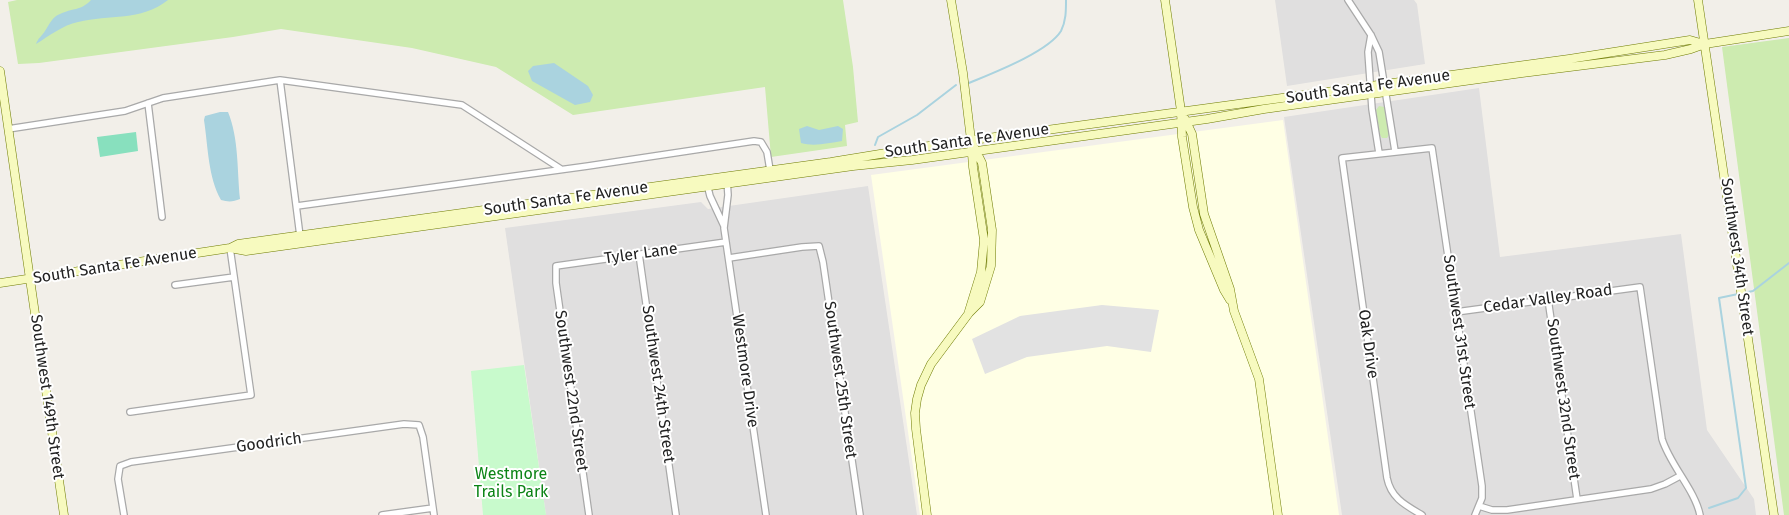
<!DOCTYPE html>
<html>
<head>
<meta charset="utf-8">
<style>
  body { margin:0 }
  canvas { display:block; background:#f2efe9 }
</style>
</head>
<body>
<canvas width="1789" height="515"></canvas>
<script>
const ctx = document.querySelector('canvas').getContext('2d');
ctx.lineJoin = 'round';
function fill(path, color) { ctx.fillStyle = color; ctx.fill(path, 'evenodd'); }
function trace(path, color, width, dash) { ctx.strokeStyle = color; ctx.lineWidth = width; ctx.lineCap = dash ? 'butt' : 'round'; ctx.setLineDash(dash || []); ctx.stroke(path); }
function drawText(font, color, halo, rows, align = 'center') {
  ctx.font = font + ' "Fira Sans",sans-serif'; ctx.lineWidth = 4; ctx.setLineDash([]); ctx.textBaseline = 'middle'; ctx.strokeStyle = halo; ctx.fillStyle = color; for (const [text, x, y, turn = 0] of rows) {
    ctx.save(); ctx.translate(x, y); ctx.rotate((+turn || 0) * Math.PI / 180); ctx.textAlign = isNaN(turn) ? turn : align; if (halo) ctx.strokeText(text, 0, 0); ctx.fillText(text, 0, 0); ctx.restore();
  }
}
fill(new Path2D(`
  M 1275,0 L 1414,0 L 1417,4 L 1425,64 L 1287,86 Z
  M 1479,88 L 1500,257 L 1681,234 L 1707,430 L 1754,499 L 1756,515 L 1342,515 L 1284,117 Z
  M 868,186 L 917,515 L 546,515 L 505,228 L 701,202 L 708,209 Z`), '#e0dfdf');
fill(new Path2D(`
  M 1283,120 L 1339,515 L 920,515 L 871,175 Z`), '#ffffe5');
fill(new Path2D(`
  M 17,0 L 843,0 L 853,67 L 858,122 L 845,125 L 847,146 L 771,157 L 765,87 L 573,115 L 496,67 L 412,48 L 281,29 L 233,37 L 39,63 L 18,64 L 8,2 Z
  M 1789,38 L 1789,515 L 1784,515 L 1722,47 Z
  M 1379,106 L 1384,107 L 1387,109 L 1390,133 L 1387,138 L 1382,138 L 1380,135 L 1376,110 Z`), '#cdebb0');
fill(new Path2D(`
  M 524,365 L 546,515 L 483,515 L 471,371 Z`), '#c8facc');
fill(new Path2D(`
  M 136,132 L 138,151 L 100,157 L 97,137 Z`), '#88e0be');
fill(new Path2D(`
  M 1102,305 L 1159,310 L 1151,352 L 1107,346 L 1027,357 L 985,374 L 972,339 L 1020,316 Z`), '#e2e2e2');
fill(new Path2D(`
  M 91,0 L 168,0 C 140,22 110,14 78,22 C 63,25 49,36 36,44 C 38,38 42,36 45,31 C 49,25 52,17 60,14 C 72,8 81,11 91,0 Z
  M 554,63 L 588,86 L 593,95 L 590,102 L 575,105 L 532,81 L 528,71 L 533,66 Z
  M 220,112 L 228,112 C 239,139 237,170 240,199 C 233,202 228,202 221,200 C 208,177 208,146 204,120 L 205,116 Z
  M 807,126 L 819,130 L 838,126 L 843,129 L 842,141 C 829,143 814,147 801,143 L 799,129 Z`), '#aad3df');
trace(new Path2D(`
  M 969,83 C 993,73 1048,52 1061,31 C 1066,21 1066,11 1066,0
  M 875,145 L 878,137 L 917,115 L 956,85
  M 1743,293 L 1753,291 L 1789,263
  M 1709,508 L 1738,498 L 1746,488 L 1719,298 L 1738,294`), '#aad3df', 2);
const street = new Path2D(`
  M 1348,0 L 1371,35 L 1379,52 L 1395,151
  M 1371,35 L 1368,52 L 1372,109 L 1379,153
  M 280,80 L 300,236
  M 148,103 L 162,217
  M 8,129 L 125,111 L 163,98 L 280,80 L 462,105 L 561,169
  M 727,180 L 728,195 L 724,228 L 766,515
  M 707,184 L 710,196 L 724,226
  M 297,206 L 588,166 L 754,141 L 761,142 L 767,152 L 770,170
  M 639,254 L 676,515
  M 729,258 L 802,247 L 819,246 L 823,262 L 860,515
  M 175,285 L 234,277
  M 1548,299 L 1577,499
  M 1456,312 L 1640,287 L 1662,439 C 1670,465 1695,490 1700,515
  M 130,412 L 251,395 L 230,248
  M 1479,506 L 1492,510 L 1507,510 L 1651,489 L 1665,484 L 1680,476
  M 124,515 L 118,479 L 120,466 L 131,462 L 404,424 L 419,425 L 423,437 L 434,515
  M 382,515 L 433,508
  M 589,515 L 556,283 L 556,266 L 726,242
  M 1422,515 C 1405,505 1391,498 1387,478 L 1342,158 L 1432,148 L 1482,486 L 1482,498 L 1475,515`);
const secondary = new Path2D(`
  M 951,0 L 963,73 L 971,140 L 973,167 L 984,240 L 981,272 L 969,311
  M 1165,0 L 1181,111 L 1182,137 L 1193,207 L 1199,230 L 1224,290 L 1230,300
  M 1698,0 L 1774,515
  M 0,71 L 64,515
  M 1185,119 L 1192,134 L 1204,214 L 1230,289 L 1234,311 L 1259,379 L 1278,515
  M 230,248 L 238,244 L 831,162 L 929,146 L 1569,59 L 1690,40 L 1704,44
  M 0,283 L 230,248 L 246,251 L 853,166 L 912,160 L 1207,119 L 1264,109 L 1522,73 L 1665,55 L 1691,49 L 1705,44 L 1789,31
  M 927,515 L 916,429 L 915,413 L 917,399 L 921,385 L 931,364 L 969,313 L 980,302 L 991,266 L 992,230 L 982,163 L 974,147`);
trace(street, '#a9a9a9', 8);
trace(secondary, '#707d05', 9);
trace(street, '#fff', 5.5);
trace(secondary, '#f7fabf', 8);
drawText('16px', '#222', '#fff', [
  ["South Santa Fe Avenue",1368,87,-8],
  ["South Santa Fe Avenue",967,141,-8],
  ["South Santa Fe Avenue",566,199,-8],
  ["Tyler Lane",641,254,-8],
  ["Southwest 34th Street",1737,257,82],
  ["South Santa Fe Avenue",115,266,-9],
  ["Cedar Valley Road",1548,299,-8],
  ["Southwest 31st Street",1459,332,82],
  ["Oak Drive",1368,344,82],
  ["Westmore Drive",745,371,82],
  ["Southwest 25th Street",840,380,82],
  ["Southwest 24th Street",658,384,82],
  ["Southwest 22nd Street",571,391,82],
  ["Southwest 149th Street",47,397,82],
  ["Southwest 32nd Street",1563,399,82],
  ["Goodrich",269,443,-8]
]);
drawText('16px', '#0c8416', '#fff', [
  ["Westmore",511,475],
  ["Trails Park",511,493]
]);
</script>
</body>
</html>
